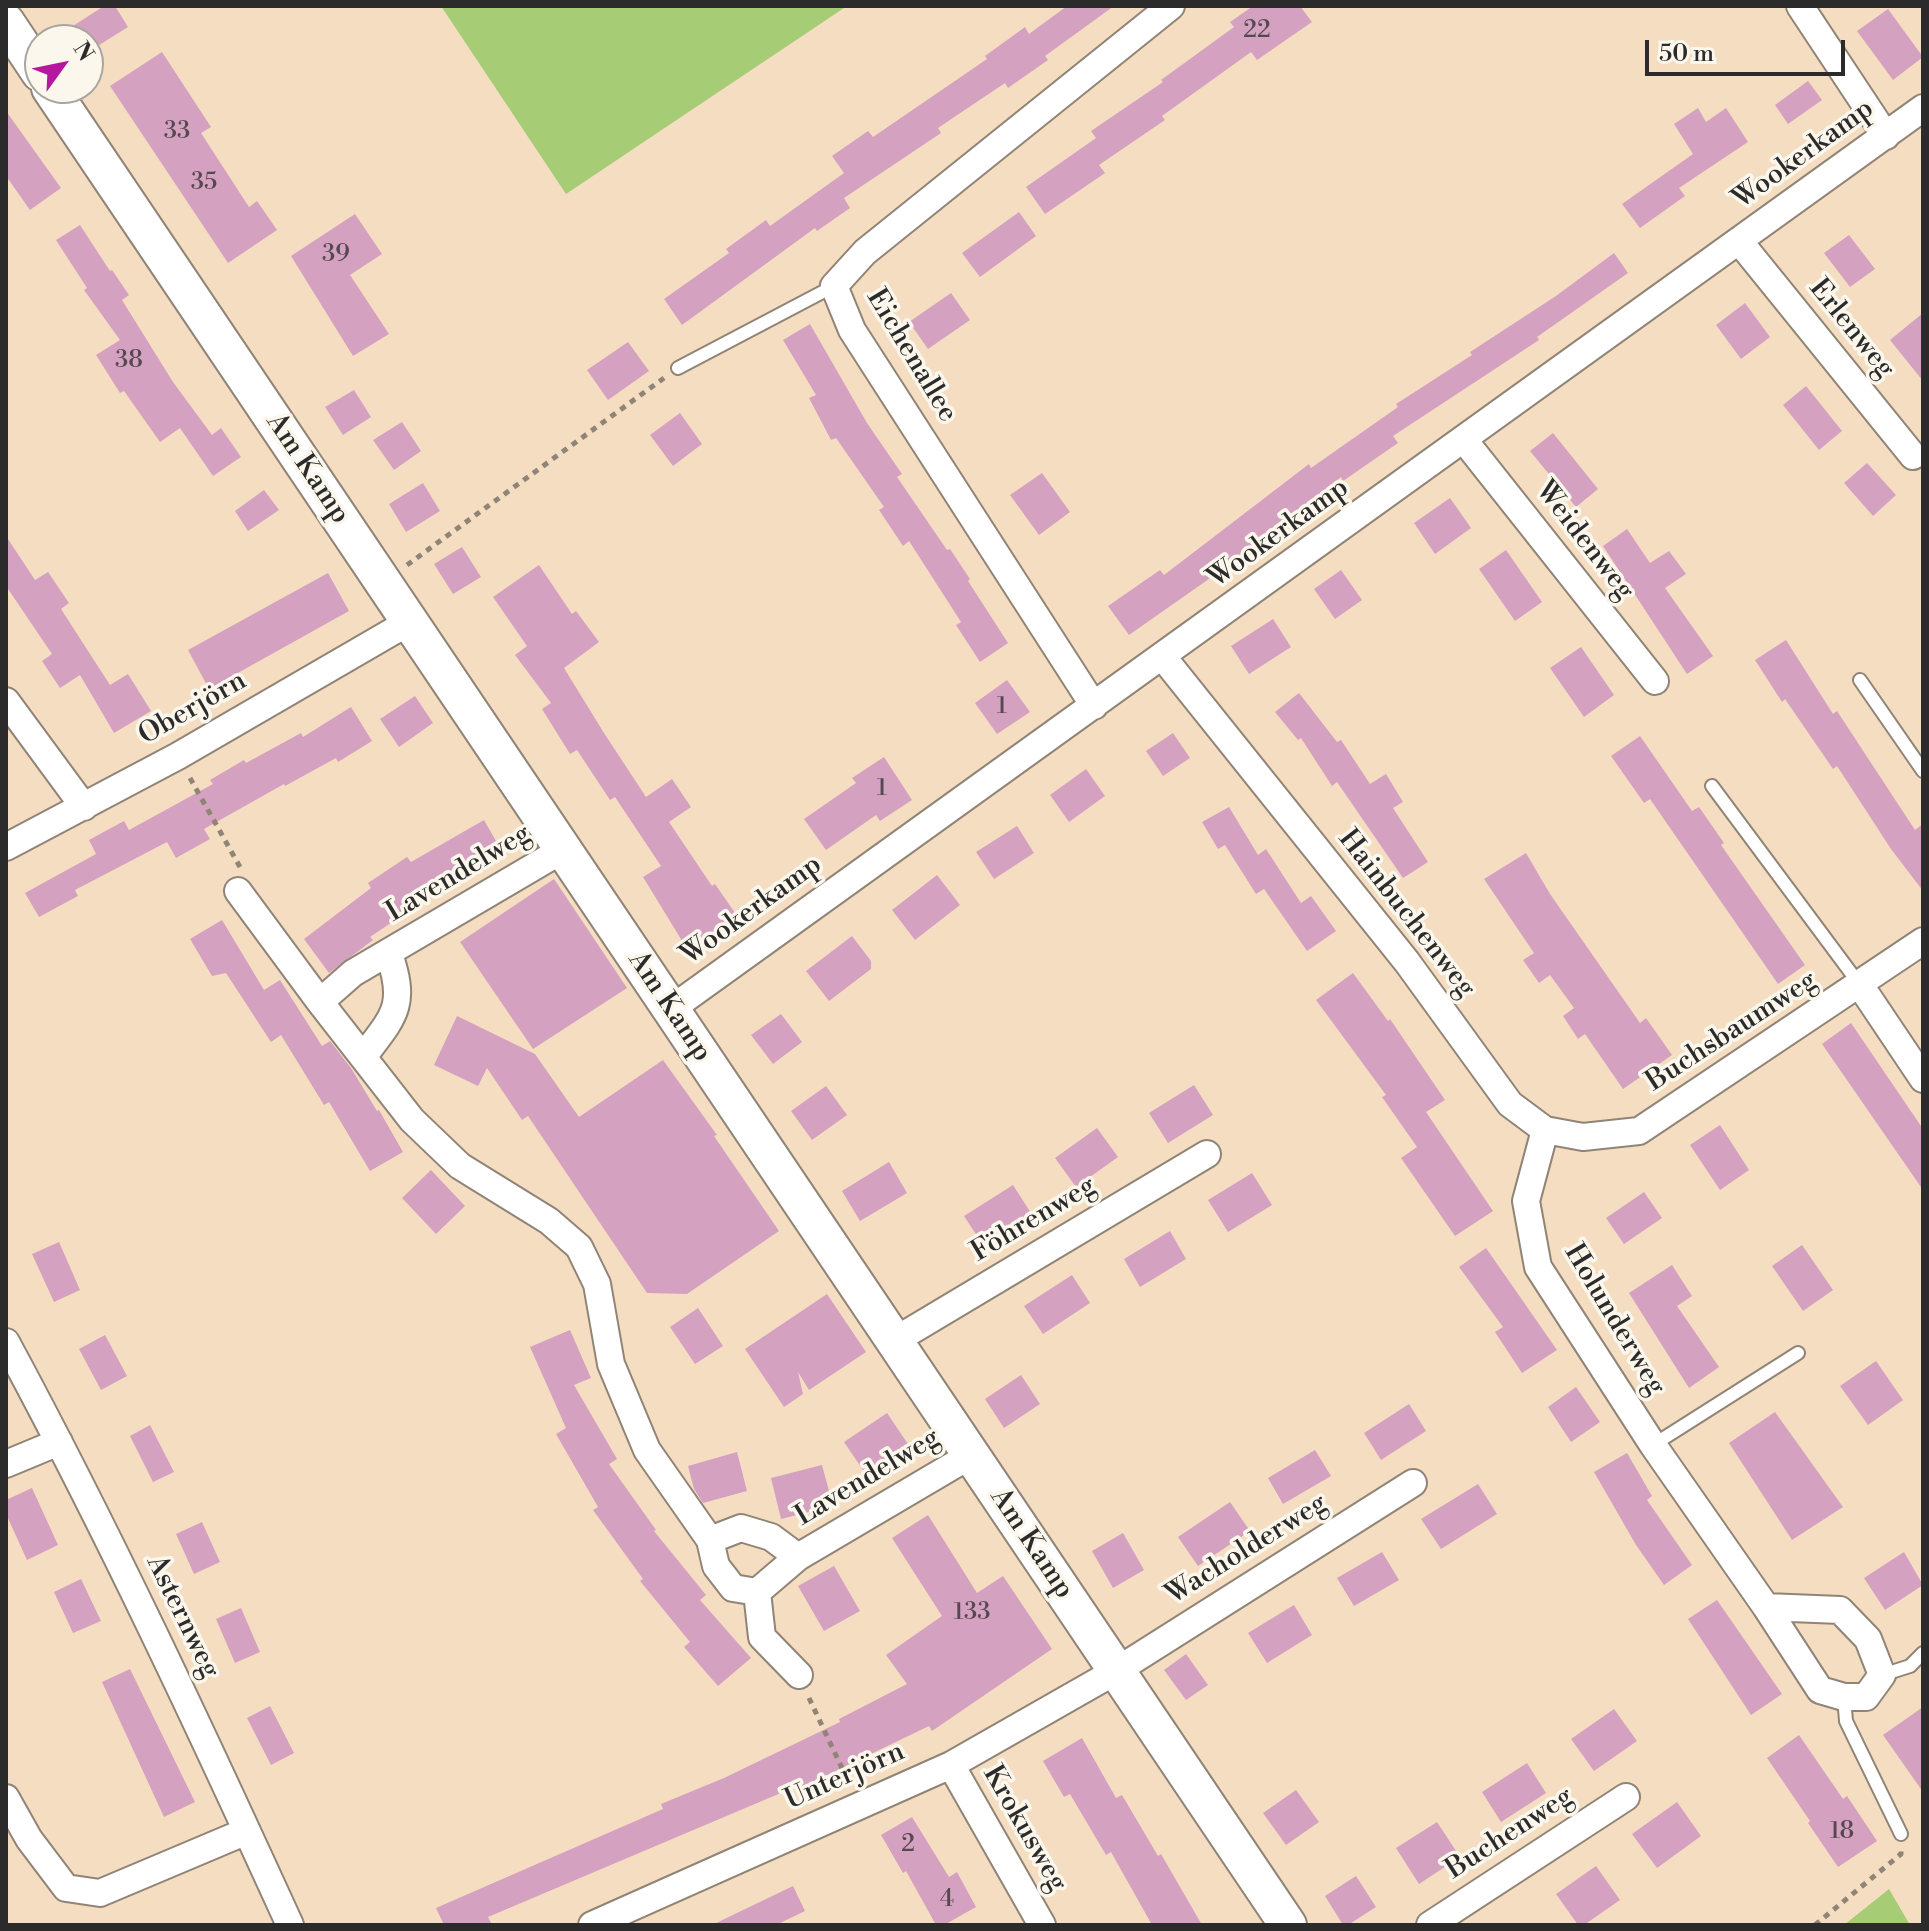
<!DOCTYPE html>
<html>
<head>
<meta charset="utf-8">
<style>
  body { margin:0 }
  #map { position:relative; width:1929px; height:1931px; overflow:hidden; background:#f5ddc2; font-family:"Libre Bodoni",serif }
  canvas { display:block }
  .frame { position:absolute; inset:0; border:8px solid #2b2b2b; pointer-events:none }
  .north { position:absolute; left:24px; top:24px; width:80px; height:80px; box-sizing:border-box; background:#fbf7ec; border:2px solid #a8a59f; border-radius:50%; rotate:57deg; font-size:22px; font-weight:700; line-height:32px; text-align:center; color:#2b2b2b }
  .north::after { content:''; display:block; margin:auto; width:28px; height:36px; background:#b5179e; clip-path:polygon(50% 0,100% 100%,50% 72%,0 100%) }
  .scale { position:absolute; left:1645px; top:40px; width:200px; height:36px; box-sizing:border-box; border:4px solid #2b2b2b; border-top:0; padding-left:10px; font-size:24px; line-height:28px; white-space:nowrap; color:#2b2b2b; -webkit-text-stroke:6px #fbf7ec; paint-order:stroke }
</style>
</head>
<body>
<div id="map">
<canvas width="1929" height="1931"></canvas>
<div class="frame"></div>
<div class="north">N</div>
<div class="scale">50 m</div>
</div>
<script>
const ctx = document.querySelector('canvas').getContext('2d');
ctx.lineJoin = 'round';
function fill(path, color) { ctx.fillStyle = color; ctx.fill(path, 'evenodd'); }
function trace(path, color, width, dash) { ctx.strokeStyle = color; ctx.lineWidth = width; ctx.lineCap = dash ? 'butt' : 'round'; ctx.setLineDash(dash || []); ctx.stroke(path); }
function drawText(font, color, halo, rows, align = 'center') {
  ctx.font = font + ' "Libre Bodoni",serif'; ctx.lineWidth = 7; ctx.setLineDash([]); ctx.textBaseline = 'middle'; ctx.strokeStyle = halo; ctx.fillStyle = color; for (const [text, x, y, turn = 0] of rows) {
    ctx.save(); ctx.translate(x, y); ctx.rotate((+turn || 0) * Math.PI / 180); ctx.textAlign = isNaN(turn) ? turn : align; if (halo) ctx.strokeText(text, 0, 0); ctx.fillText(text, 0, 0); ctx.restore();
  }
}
fill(new Path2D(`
  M 441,6 L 847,6 L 566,194 Z
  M 1889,1889 L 1910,1925 L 1844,1925 Z`), '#a7cc76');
fill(new Path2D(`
  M 104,6 L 115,6 L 128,27 L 88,52 L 88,40 L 51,40 Z
  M 1067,6 L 1114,6 L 1045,56 L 1048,60 L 1008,88 L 1005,83 L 938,128 L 941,133 L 844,198 L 850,208 L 817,231 L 815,228 L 682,325 L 664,299 L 729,253 L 726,249 L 766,220 L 770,226 L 844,173 L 832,156 L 868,131 L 873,137 L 987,59 L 985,56 L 1025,27 L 1029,34 Z
  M 1253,6 L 1300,6 L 1312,22 L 1257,60 L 1251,52 L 1162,116 L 1165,120 L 1099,165 L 1105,173 L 1045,214 L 1026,187 L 1096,138 L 1091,131 L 1163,82 L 1161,80 L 1234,27 L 1230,22 Z
  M 1888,9 L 1923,57 L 1893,80 L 1857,31 Z
  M 162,52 L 211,127 L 201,133 L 249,207 L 257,201 L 277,230 L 228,263 L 110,86 Z
  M 1808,81 L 1822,100 L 1788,124 L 1775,105 Z
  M 1698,108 L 1706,122 L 1726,108 L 1748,142 L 1679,188 L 1685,196 L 1640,228 L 1622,204 L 1693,154 L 1674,124 Z
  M 6,111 L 61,188 L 30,210 L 6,176 Z
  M 1019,212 L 1036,236 L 980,277 L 962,253 Z
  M 355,214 L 382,254 L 350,275 L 389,334 L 353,356 L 291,256 Z
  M 80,225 L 110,271 L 112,270 L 129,295 L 122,300 L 173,382 L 212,435 L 221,428 L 241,457 L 213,476 L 180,428 L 160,442 L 124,391 L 120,393 L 96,355 L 120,340 L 84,290 L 87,288 L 56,240 Z
  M 1849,235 L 1875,269 L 1850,287 L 1824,253 Z
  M 1614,253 L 1628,273 L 1537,337 L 1539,340 L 1393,436 L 1398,443 L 1343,481 L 1341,477 L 1206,581 L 1129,635 L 1108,606 L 1160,570 L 1164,575 L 1309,464 L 1311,468 L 1398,407 L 1396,404 L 1472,355 L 1470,352 L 1556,296 Z
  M 951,293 L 970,320 L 928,349 L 909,322 Z
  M 1745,303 L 1770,337 L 1741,359 L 1716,325 Z
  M 1923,313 L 1923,381 L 1890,340 Z
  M 810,324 L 867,423 L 902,474 L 897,477 L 947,550 L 950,549 L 970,579 L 968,581 L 1008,643 L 980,662 L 956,625 L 961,622 L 909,541 L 903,546 L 879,510 L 884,507 L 836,438 L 831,440 L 809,398 L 816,395 L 783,340 Z
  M 628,342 L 649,371 L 608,400 L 587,370 Z
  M 1806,386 L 1842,431 L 1819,450 L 1783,405 Z
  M 354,390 L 371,417 L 343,435 L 325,407 Z
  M 680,413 L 702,444 L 673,466 L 650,435 Z
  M 402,422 L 421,451 L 394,470 L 373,440 Z
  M 1553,433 L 1598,489 L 1576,507 L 1530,451 Z
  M 1867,463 L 1896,495 L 1873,516 L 1844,483 Z
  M 1042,473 L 1070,512 L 1039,535 L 1010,495 Z
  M 423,483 L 440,511 L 406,532 L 389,504 Z
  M 264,490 L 279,510 L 248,531 L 235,511 Z
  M 1450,498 L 1471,528 L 1435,554 L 1414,523 Z
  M 1627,529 L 1650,563 L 1669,551 L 1686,574 L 1665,588 L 1713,656 L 1687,674 L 1603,546 Z
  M 6,536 L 35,580 L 48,572 L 69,603 L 61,609 L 110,685 L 128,674 L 151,711 L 114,733 L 80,675 L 60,688 L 42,661 L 52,654 L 6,586 Z
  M 462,547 L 481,577 L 453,594 L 434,564 Z
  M 1506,550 L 1542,602 L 1515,621 L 1479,569 Z
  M 539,565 L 572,614 L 576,611 L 599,642 L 564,668 L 604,733 L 646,797 L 672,779 L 691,807 L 669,822 L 712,886 L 715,884 L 742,923 L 717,941 L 711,932 L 687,949 L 643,877 L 661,866 L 615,797 L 610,800 L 577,750 L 570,754 L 542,709 L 551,703 L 515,655 L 527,646 L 493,597 Z
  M 1341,570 L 1362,600 L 1335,619 L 1314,589 Z
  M 328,573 L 349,611 L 209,689 L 188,650 Z
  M 1273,619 L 1291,647 L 1249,674 L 1231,646 Z
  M 1786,640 L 1833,714 L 1837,711 L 1915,830 L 1923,824 L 1923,891 L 1891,849 L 1837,766 L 1833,769 L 1785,699 L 1782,702 L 1755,660 Z
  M 1581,647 L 1614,695 L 1584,717 L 1550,668 Z
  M 1007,680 L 1030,712 L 997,734 L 975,703 Z
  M 1299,693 L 1337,742 L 1341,740 L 1370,784 L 1386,774 L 1403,802 L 1393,808 L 1428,862 L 1403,878 L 1337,782 L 1332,786 L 1301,738 L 1298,740 L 1275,712 Z
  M 415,696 L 433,723 L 399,747 L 380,719 Z
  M 351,707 L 372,741 L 338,762 L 336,758 L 285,786 L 284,784 L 204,829 L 210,839 L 176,858 L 167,842 L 75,890 L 78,896 L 39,917 L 25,893 L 96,854 L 89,840 L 124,821 L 129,830 L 213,784 L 210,780 L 244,760 L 246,763 L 301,733 L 303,737 Z
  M 1173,733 L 1190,758 L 1163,776 L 1146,751 Z
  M 1640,736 L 1692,811 L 1699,807 L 1724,843 L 1721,845 L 1805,965 L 1778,984 L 1650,799 L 1644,803 L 1611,756 Z
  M 884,757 L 912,800 L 880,821 L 876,815 L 826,850 L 804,819 L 856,783 L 852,778 Z
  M 1086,769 L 1105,796 L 1069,822 L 1050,795 Z
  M 1229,807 L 1258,855 L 1266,849 L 1301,903 L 1311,896 L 1336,931 L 1307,951 L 1264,889 L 1256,894 L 1225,845 L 1218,849 L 1202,822 Z
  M 484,820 L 504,855 L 462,880 L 460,876 L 413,908 L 370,937 L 373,940 L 329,973 L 304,939 L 371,888 L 368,883 L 407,857 L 411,862 Z
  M 1017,826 L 1034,853 L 994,879 L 976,852 Z
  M 1526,853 L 1550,894 L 1640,1023 L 1646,1018 L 1672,1055 L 1623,1089 L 1585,1034 L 1578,1039 L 1563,1016 L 1574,1008 L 1550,975 L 1539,983 L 1523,960 L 1534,953 L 1484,879 Z
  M 937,875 L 960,905 L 915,940 L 892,910 Z
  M 554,879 L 627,988 L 533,1049 L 460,942 Z
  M 222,920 L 264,990 L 280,980 L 322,1046 L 330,1041 L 351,1068 L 377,1111 L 379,1110 L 403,1152 L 370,1171 L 329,1102 L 324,1105 L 281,1035 L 271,1042 L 226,973 L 212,976 L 190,939 Z
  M 852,936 L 871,961 L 871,969 L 829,1001 L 806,971 Z
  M 1353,973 L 1388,1021 L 1390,1019 L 1445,1100 L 1426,1112 L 1493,1211 L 1455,1236 L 1401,1158 L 1417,1147 L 1382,1097 L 1386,1095 L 1316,1000 Z
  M 781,1014 L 802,1042 L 773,1064 L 751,1035 Z
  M 457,1016 L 535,1054 L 579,1117 L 663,1060 L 717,1135 L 714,1136 L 779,1231 L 687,1294 L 647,1293 L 528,1116 L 522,1120 L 487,1068 L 478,1086 L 434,1065 Z
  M 1851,1023 L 1923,1129 L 1923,1190 L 1822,1044 Z
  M 1194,1085 L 1213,1115 L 1168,1143 L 1149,1113 Z
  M 826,1086 L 847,1115 L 812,1140 L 791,1111 Z
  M 1720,1125 L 1749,1170 L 1720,1190 L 1690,1145 Z
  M 1097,1128 L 1118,1157 L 1076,1187 L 1055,1158 Z
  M 889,1162 L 907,1193 L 860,1221 L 842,1191 Z
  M 431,1170 L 465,1206 L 436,1234 L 402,1198 Z
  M 1252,1173 L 1272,1205 L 1228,1232 L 1208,1200 Z
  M 1013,1185 L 1031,1213 L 983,1245 L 964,1216 Z
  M 1644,1192 L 1662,1218 L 1624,1244 L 1606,1218 Z
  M 1170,1231 L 1186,1259 L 1140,1287 L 1124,1259 Z
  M 59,1242 L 80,1290 L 54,1302 L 32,1254 Z
  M 1802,1245 L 1833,1290 L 1803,1311 L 1772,1266 Z
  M 1486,1248 L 1557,1350 L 1522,1373 L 1495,1332 L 1503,1327 L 1459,1267 Z
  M 1672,1265 L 1692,1296 L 1677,1306 L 1719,1367 L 1689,1388 L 1629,1293 Z
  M 1072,1275 L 1090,1303 L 1043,1334 L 1024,1306 Z
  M 827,1294 L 866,1352 L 809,1390 L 798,1372 L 803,1394 L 784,1407 L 745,1349 Z
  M 698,1308 L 723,1346 L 695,1364 L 670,1327 Z
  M 570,1330 L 591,1378 L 574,1385 L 617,1459 L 609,1464 L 656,1530 L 654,1531 L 706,1595 L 700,1600 L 751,1658 L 718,1686 L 684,1647 L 690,1642 L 640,1581 L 643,1579 L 593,1510 L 598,1507 L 556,1434 L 566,1428 L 530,1347 Z
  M 105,1335 L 127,1376 L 101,1390 L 79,1349 Z
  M 1876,1361 L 1903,1400 L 1868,1425 L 1840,1386 Z
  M 1021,1375 L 1040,1404 L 1004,1428 L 985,1399 Z
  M 1576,1387 L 1600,1422 L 1571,1442 L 1548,1407 Z
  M 1409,1404 L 1426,1431 L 1381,1460 L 1364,1433 Z
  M 1775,1412 L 1843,1507 L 1792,1540 L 1729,1443 Z
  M 887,1413 L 912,1450 L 869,1479 L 844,1442 Z
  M 150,1425 L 174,1472 L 153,1482 L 130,1436 Z
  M 1315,1450 L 1331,1476 L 1283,1504 L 1268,1478 Z
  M 737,1452 L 747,1491 L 703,1503 L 694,1489 L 688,1466 Z
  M 1627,1453 L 1652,1496 L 1647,1500 L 1692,1565 L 1664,1585 L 1636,1545 L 1594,1472 Z
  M 822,1465 L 833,1506 L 781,1519 L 771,1478 Z
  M 1478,1484 L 1497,1514 L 1441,1549 L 1421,1519 Z
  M 32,1488 L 58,1545 L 27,1560 L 6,1514 L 6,1500 Z
  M 1230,1502 L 1250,1531 L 1198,1566 L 1178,1537 Z
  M 928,1515 L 977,1593 L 1003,1576 L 1052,1649 L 932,1731 L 929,1726 L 796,1790 L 795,1787 L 488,1917 L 492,1925 L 444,1925 L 436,1908 L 663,1809 L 661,1804 L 724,1778 L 840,1722 L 839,1719 L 907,1684 L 886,1655 L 942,1616 L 892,1538 Z
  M 202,1522 L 220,1562 L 194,1574 L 176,1534 Z
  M 1123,1533 L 1144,1570 L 1113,1588 L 1092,1551 Z
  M 1382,1552 L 1399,1580 L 1354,1606 L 1337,1578 Z
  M 1904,1552 L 1923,1585 L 1885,1610 L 1864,1578 Z
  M 834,1566 L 860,1611 L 824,1631 L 798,1586 Z
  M 81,1579 L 101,1621 L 73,1633 L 54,1592 Z
  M 1717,1600 L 1782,1694 L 1751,1715 L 1688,1619 Z
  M 1294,1605 L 1312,1635 L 1267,1663 L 1248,1633 Z
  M 241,1608 L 260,1652 L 235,1663 L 216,1619 Z
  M 1186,1654 L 1208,1685 L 1186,1700 L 1164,1670 Z
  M 130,1669 L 195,1802 L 164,1817 L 102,1682 Z
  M 270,1706 L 294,1753 L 271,1765 L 247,1718 Z
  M 1923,1707 L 1923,1792 L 1883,1735 Z
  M 1614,1709 L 1637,1741 L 1594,1771 L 1571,1739 Z
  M 1799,1735 L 1843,1799 L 1847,1796 L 1877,1841 L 1838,1867 L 1808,1823 L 1810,1821 L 1767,1758 Z
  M 1082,1738 L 1116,1798 L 1122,1795 L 1158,1856 L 1161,1854 L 1202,1925 L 1152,1925 L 1111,1852 L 1106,1855 L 1070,1794 L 1064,1797 L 1043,1761 Z
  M 1527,1763 L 1546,1793 L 1501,1822 L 1482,1792 Z
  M 1296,1790 L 1319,1822 L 1286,1845 L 1263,1813 Z
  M 1677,1802 L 1701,1836 L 1657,1868 L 1632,1834 Z
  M 912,1817 L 949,1877 L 957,1872 L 976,1907 L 944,1925 L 936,1925 L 906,1871 L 903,1873 L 881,1835 Z
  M 1437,1822 L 1460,1857 L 1419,1884 L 1396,1848 Z
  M 1596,1866 L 1620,1900 L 1584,1925 L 1578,1925 L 1556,1894 Z
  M 1356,1876 L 1376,1907 L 1348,1925 L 1343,1925 L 1325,1896 Z
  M 793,1886 L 805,1911 L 776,1925 L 712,1925 Z`), '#d5a1c0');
const lane = new Path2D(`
  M 678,368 L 834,286
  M 1860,680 L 1923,771
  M 1712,786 L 1860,985
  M 1653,1445 L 1798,1353
  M 1882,1675 L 1910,1666 L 1923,1653
  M 1844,1697 L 1846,1721 L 1901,1834`);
const street = new Path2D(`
  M 1800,6 L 1886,136
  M 1739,241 L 1913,456
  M 1464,440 L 1655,681
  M 1162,656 L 1407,962 L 1510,1104 L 1545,1130 L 1583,1137 L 1639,1131 L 1923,941
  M 6,701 L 84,807
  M 1094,706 L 852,330 L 834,286 L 865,252 L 1171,6
  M 6,847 L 178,756 L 409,622
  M 564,849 L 353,973 L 320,1002 L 412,1120 L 460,1166 L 549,1221 L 579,1247 L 597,1284 L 611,1364 L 647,1450 L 710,1540 L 741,1528 L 771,1537 L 798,1557 L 971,1455
  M 238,891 L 320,1002
  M 1860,985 L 1923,1079
  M 671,1009 L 1923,108
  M 363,1057 C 394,1016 407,1006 389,954
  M 1545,1130 L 1526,1201 L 1538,1267 L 1653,1445 L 1766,1607 L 1820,1690 L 1844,1697 L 1866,1697 L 1882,1675 L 1868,1639 L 1840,1610 L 1766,1607
  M 894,1341 L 1207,1154
  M 6,1342 C 109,1533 200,1728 290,1925
  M 6,1464 L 59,1442
  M 710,1540 L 716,1566 L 733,1588 L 757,1592 L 798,1557
  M 757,1592 L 762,1637 L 799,1675
  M 951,1765 L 1042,1925
  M 6,1798 L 29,1839 L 66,1888 L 100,1893 L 247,1831
  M 592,1925 L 951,1765 L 1116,1671 L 1413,1483
  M 1430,1925 L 1626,1797`);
const secondary = new Path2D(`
  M 6,22 L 40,73
  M 50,88 L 1288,1925`);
trace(lane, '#908476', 16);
trace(street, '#908476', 30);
trace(secondary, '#908476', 40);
trace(new Path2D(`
  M 407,565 L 664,378
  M 190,778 L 240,867
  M 809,1698 L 849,1783
  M 1815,1925 L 1901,1854 L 1901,1850`), '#908476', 5, [6, 6]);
trace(lane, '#fff', 12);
trace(street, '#fff', 26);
trace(secondary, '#fff', 36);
drawText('24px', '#564850', null, [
  ["22",1257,31],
  ["33",177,132],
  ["35",204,183],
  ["39",336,255],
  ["38",129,361],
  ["1",1002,707],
  ["1",882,789],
  ["133",972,1613],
  ["18",1842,1832],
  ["2",908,1845],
  ["4",947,1900]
]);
drawText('28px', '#2b2b2b', '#fbf7ec', [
  ["Wookerkamp",1804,155,-36],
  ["Erlenweg",1851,329,51],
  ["Eichenallee",911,356,59],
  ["Am Kamp",307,469,56],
  ["Wookerkamp",1279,534,-36],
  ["Weidenweg",1584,541,52],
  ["Oberjörn",193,709,-30],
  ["Lavendelweg",459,874,-31],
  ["Wookerkamp",752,911,-36],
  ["Hainbuchenweg",1406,914,52],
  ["Am Kamp",669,1007,56],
  ["Buchsbaumweg",1732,1032,-33],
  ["Föhrenweg",1034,1220,-31],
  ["Holunderweg",1614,1320,59],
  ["Lavendelweg",868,1478,-31],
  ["Am Kamp",1031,1544,56],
  ["Wacholderweg",1247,1550,-32],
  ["Asternweg",182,1617,64],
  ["Unterjörn",845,1777,-24],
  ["Krokusweg",1024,1829,60],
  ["Buchenweg",1510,1834,-33]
]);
</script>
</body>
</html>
